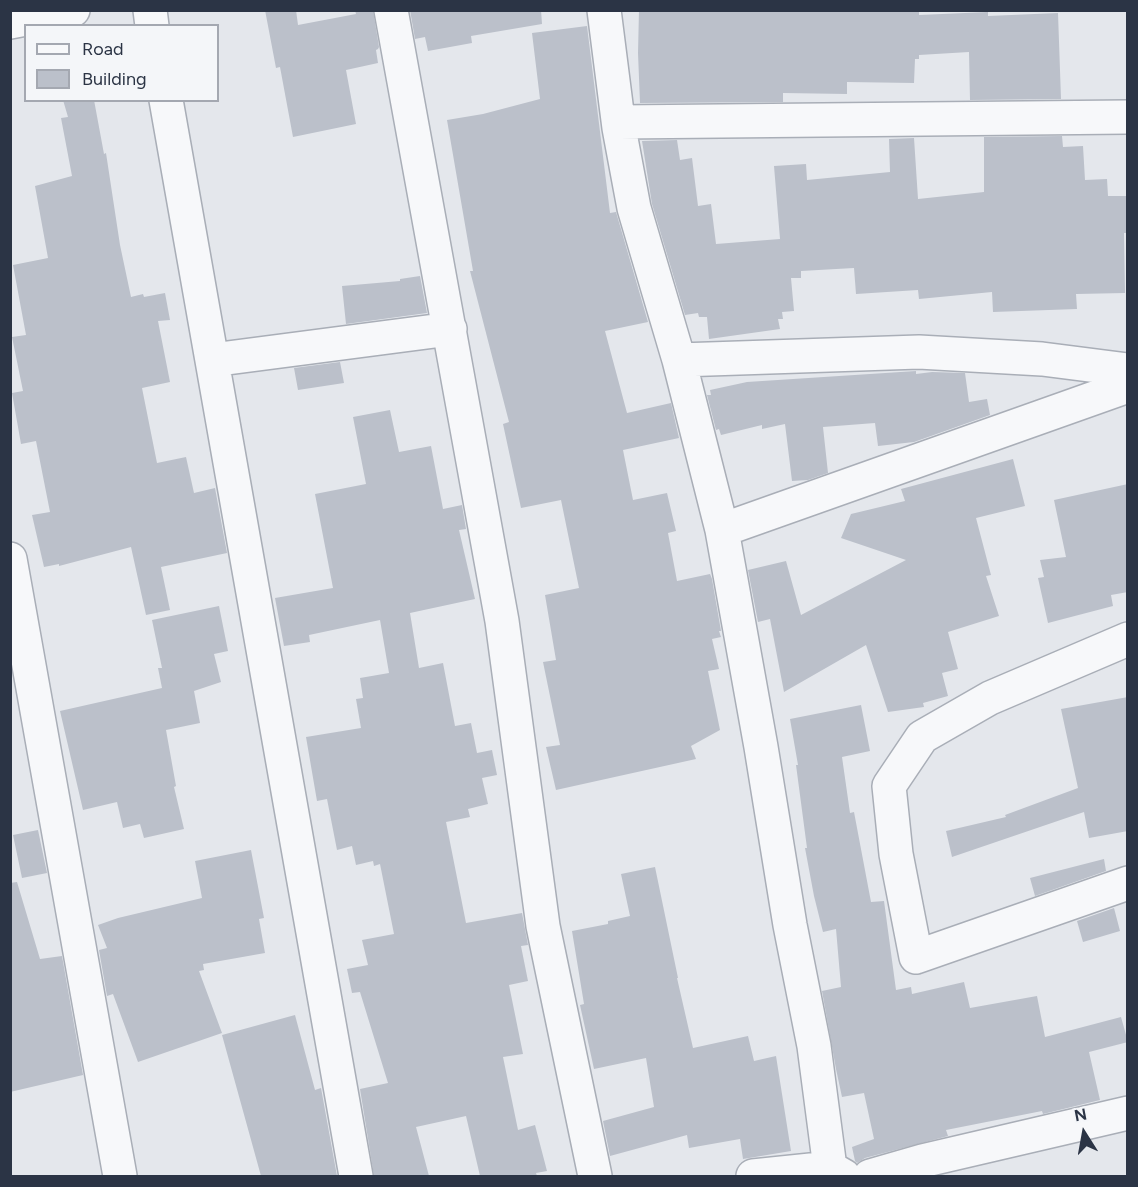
<!DOCTYPE html>
<html>
<head>
<meta charset="utf-8">
<style>
  body { margin:0 }
  #map { position:relative; width:1138px; height:1187px; overflow:hidden; background:#e4e7ec; font-family:Figtree,sans-serif }
  canvas { display:block }
  .frame { position:absolute; inset:0; border:12px solid #2b3445; pointer-events:none }
  .legend { position:absolute; left:24px; top:24px; width:195px; height:78px; box-sizing:border-box; background:#f4f6f9; border:2px solid #a4a8b1; margin:0; padding:8px 10px; list-style:none; font-size:18px; color:#2b3445 }
  .legend li { display:flex; align-items:center; gap:12px; height:30px }
  .legend b { width:30px; border:2px solid #a4a8b1 }
  .north { position:absolute; left:1054px; top:1103px; width:60px; height:60px; -webkit-text-stroke:4px #f4f6f9; paint-order:stroke; rotate:349deg; font-size:16px; font-weight:700; line-height:24px; text-align:center; color:#2b3445 }
  .north::after { content:''; display:block; margin:auto; width:21px; height:27px; background:#2b3445; clip-path:polygon(50% 0,100% 100%,50% 72%,0 100%) }
</style>
</head>
<body>
<div id="map">
<canvas width="1138" height="1187"></canvas>
<div class="frame"></div>
<ul class="legend">
<li><b style="height:8px;background:#f7f8fa"></b>Road</li>
<li><b style="height:16px;background:#bbc0ca"></b>Building</li>
</ul>
<div class="north">N</div>
</div>
<script>
const ctx = document.querySelector('canvas').getContext('2d');
ctx.lineJoin = 'round';
function fill(path, color) { ctx.fillStyle = color; ctx.fill(path, 'evenodd'); }
function trace(path, color, width, dash) { ctx.strokeStyle = color; ctx.lineWidth = width; ctx.lineCap = dash ? 'butt' : 'round'; ctx.setLineDash(dash || []); ctx.stroke(path); }
fill(new Path2D(`
  M 265,10 L 296,10 L 298,25 L 356,14 L 355,10 L 373,10 L 379,47 L 378,49 L 376,50 L 378,63 L 346,70 L 356,124 L 293,137 L 280,67 L 276,68 Z
  M 410,10 L 541,10 L 542,24 L 471,36 L 472,43 L 428,51 L 425,37 L 415,39 Z
  M 639,10 L 919,10 L 919,15 L 988,12 L 988,16 L 1058,13 L 1061,99 L 970,100 L 969,52 L 919,55 L 919,59 L 915,59 L 914,83 L 847,82 L 847,94 L 783,93 L 783,102 L 640,103 L 638,53 Z
  M 587,26 L 610,213 L 616,212 L 648,322 L 605,331 L 627,413 L 671,403 L 679,438 L 623,450 L 633,500 L 667,493 L 676,531 L 668,533 L 677,581 L 710,574 L 712,579 L 721,631 L 719,631 L 721,637 L 712,639 L 719,669 L 708,671 L 720,730 L 691,746 L 696,759 L 556,790 L 546,747 L 560,745 L 543,662 L 556,660 L 545,595 L 579,588 L 561,500 L 521,508 L 503,424 L 509,422 L 470,271 L 473,271 L 447,120 L 483,114 L 540,99 L 532,33 Z
  M 63,100 L 94,100 L 104,154 L 106,153 L 120,245 L 131,297 L 143,294 L 144,297 L 165,293 L 170,320 L 158,321 L 170,382 L 142,388 L 157,463 L 186,457 L 194,493 L 215,488 L 227,553 L 161,567 L 170,610 L 146,615 L 131,547 L 59,566 L 59,564 L 44,567 L 32,515 L 50,512 L 36,441 L 21,444 L 12,393 L 23,391 L 12,337 L 26,335 L 13,265 L 48,258 L 35,186 L 72,176 L 61,118 L 68,117 Z
  M 1062,136 L 1063,147 L 1083,146 L 1085,180 L 1107,179 L 1108,196 L 1126,196 L 1127,233 L 1124,233 L 1125,293 L 1076,294 L 1077,309 L 993,312 L 992,292 L 919,299 L 918,290 L 856,294 L 854,268 L 801,271 L 801,278 L 791,278 L 794,311 L 782,312 L 783,319 L 778,319 L 780,329 L 709,339 L 707,317 L 699,317 L 698,313 L 685,315 L 652,204 L 642,141 L 677,140 L 680,160 L 692,158 L 698,206 L 711,204 L 716,244 L 780,239 L 774,166 L 806,164 L 807,180 L 890,172 L 889,139 L 914,138 L 918,199 L 984,192 L 984,137 Z
  M 420,276 L 427,313 L 346,324 L 342,286 L 400,281 L 400,279 Z
  M 340,362 L 344,383 L 298,390 L 294,368 Z
  M 916,371 L 916,374 L 932,372 L 965,373 L 969,402 L 987,399 L 990,415 L 914,442 L 878,446 L 875,423 L 823,427 L 828,473 L 808,480 L 792,481 L 785,424 L 762,429 L 762,425 L 721,435 L 719,429 L 716,430 L 707,395 L 711,395 L 710,390 L 747,382 Z
  M 390,410 L 399,452 L 431,446 L 443,509 L 462,505 L 466,529 L 459,530 L 475,599 L 410,613 L 419,668 L 443,663 L 455,726 L 471,723 L 477,753 L 492,750 L 497,775 L 482,778 L 488,804 L 468,809 L 470,817 L 446,822 L 466,923 L 522,913 L 528,945 L 521,946 L 528,981 L 509,985 L 523,1054 L 503,1057 L 518,1130 L 535,1125 L 547,1171 L 536,1173 L 537,1176 L 480,1176 L 466,1116 L 416,1127 L 429,1176 L 374,1176 L 360,1089 L 388,1083 L 360,992 L 352,993 L 347,969 L 368,965 L 362,940 L 394,934 L 380,864 L 374,866 L 373,861 L 356,865 L 352,846 L 337,850 L 327,799 L 317,801 L 306,737 L 361,728 L 356,699 L 363,698 L 360,678 L 389,673 L 380,620 L 309,635 L 310,642 L 284,646 L 275,598 L 333,588 L 315,494 L 366,484 L 353,417 Z
  M 1013,459 L 1025,506 L 976,518 L 991,575 L 986,576 L 999,616 L 948,632 L 958,669 L 942,673 L 948,696 L 923,703 L 924,707 L 888,712 L 866,645 L 784,692 L 770,619 L 758,622 L 748,570 L 786,561 L 801,615 L 906,560 L 841,538 L 851,514 L 905,501 L 901,489 Z
  M 1128,484 L 1128,592 L 1111,595 L 1113,606 L 1048,623 L 1038,578 L 1044,577 L 1040,560 L 1066,557 L 1054,500 Z
  M 219,606 L 228,651 L 214,654 L 221,682 L 194,691 L 200,723 L 166,730 L 176,786 L 174,787 L 184,829 L 144,838 L 140,824 L 123,828 L 117,802 L 83,810 L 60,711 L 162,688 L 158,668 L 162,668 L 152,620 Z
  M 1128,697 L 1128,831 L 1089,838 L 1084,812 L 952,857 L 946,831 L 1006,817 L 1005,815 L 1078,788 L 1061,709 Z
  M 861,705 L 870,751 L 842,757 L 850,813 L 854,812 L 871,902 L 884,901 L 896,990 L 911,987 L 912,994 L 964,982 L 970,1008 L 1037,996 L 1045,1037 L 1121,1017 L 1128,1042 L 1089,1052 L 1100,1100 L 1043,1114 L 1042,1111 L 946,1130 L 948,1136 L 865,1158 L 857,1163 L 855,1161 L 852,1147 L 874,1139 L 864,1093 L 842,1097 L 836,1069 L 822,991 L 841,987 L 836,929 L 823,932 L 814,896 L 805,848 L 807,848 L 796,765 L 798,765 L 790,719 Z
  M 38,830 L 47,873 L 22,878 L 13,835 Z
  M 251,850 L 264,918 L 259,919 L 265,953 L 203,964 L 204,970 L 199,971 L 222,1033 L 138,1062 L 113,994 L 107,996 L 99,950 L 107,948 L 98,925 L 118,918 L 202,898 L 195,861 Z
  M 1104,859 L 1106,871 L 1035,896 L 1030,878 Z
  M 655,867 L 678,978 L 677,978 L 693,1048 L 748,1036 L 754,1061 L 776,1056 L 791,1151 L 743,1159 L 740,1139 L 689,1148 L 687,1135 L 610,1156 L 603,1121 L 654,1107 L 646,1058 L 594,1069 L 580,1005 L 584,1004 L 572,931 L 608,924 L 608,921 L 630,916 L 621,874 Z
  M 17,882 L 40,959 L 62,956 L 83,1075 L 10,1092 L 10,883 Z
  M 1114,908 L 1120,931 L 1083,942 L 1077,921 Z
  M 295,1015 L 315,1090 L 321,1088 L 337,1176 L 261,1176 L 222,1035 Z`), '#bbc0ca');
const minor = new Path2D(`
  M 150,10 L 152,26
  M 391,10 L 502,621 L 543,926 L 595,1176
  M 604,10 L 619,128 L 634,208 L 679,360 L 722,530 L 1128,386
  M 10,22 L 73,10
  M 166,100 L 356,1176
  M 619,122 L 1128,117
  M 212,360 L 450,329
  M 679,360 L 919,352 L 1042,359 L 1128,370
  M 722,530 L 761,747 L 790,925 L 814,1046 L 830,1168 L 836,1176
  M 10,559 L 120,1176
  M 1128,639 L 990,698 L 922,737 L 889,786 L 896,854 L 916,957 L 1128,883
  M 753,1176 L 830,1168 L 844,1176
  M 870,1176 L 922,1161 L 1128,1113`);
trace(minor, '#a9aeb7', 36);
trace(minor, '#f7f8fa', 33);
</script>
</body>
</html>
